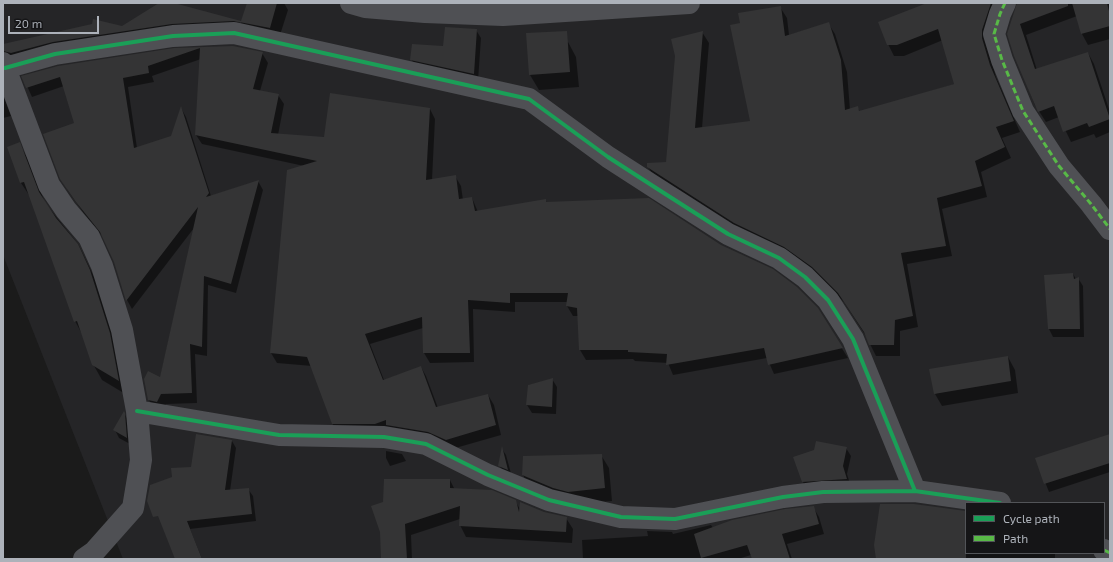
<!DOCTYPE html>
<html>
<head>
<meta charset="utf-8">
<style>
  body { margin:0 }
  #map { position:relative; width:1113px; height:562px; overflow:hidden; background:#1b1b1b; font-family:"Exo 2",sans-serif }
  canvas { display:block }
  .frame { position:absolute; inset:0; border:4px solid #adb2ba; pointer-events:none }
  .legend { position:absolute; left:965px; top:502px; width:140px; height:52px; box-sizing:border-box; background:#151517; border:1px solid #525458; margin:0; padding:5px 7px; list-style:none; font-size:12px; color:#adb2ba }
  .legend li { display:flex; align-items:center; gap:8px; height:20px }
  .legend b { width:20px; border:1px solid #525458 }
  .scale { position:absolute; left:8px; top:16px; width:91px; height:18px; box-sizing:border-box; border:2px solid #adb2ba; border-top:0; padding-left:5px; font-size:12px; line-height:14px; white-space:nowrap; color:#adb2ba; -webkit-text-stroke:3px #151517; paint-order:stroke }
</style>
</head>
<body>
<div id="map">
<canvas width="1113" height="562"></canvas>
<div class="frame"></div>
<ul class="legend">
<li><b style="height:5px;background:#1a9f57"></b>Cycle path</li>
<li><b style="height:5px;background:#58b947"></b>Path</li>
</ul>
<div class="scale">20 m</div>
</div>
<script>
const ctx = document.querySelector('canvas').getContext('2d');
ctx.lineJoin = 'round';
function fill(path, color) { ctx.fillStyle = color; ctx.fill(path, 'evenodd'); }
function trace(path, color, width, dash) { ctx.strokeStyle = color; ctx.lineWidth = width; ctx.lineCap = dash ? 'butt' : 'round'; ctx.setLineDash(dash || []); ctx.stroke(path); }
fill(new Path2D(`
  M 3,3 L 1110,3 L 1110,559 L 123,559 L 3,255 ZM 966,503 L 1104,503 L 1104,553 L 966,553 Z`), '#252527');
fill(new Path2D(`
  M 161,3 L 171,3 L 241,23 L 248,3 L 284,3 L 288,10 L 280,35 L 3,63 L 3,45 L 122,27 Z
  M 930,3 L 1006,3 L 988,49 L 996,77 L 1020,132 L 1002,138 L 1011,158 L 981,172 L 987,197 L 942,209 L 952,256 L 907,264 L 918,327 L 900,331 L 900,356 L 876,356 L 866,336 L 844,302 L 820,278 L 741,234 L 655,178 L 648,167 L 667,163 L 702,32 L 709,43 L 702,128 L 752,122 L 741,23 L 780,7 L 787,18 L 789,35 L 828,23 L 835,34 L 847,72 L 850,110 L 857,107 L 860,112 L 955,84 L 943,40 L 904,56 L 894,56 L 888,44 Z
  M 1018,3 L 1110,3 L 1110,39 L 1088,45 L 1082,34 L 1077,16 L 1026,35 L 1037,70 L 1088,53 L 1094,64 L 1110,112 L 1110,132 L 1096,138 L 1094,134 L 1071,142 L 1059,117 L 1046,122 L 1035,105 L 1015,55 Z
  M 476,30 L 481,38 L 478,81 L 416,67 L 411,59 L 444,47 Z
  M 568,42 L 576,57 L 579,87 L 539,90 L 530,75 Z
  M 233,47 L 262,53 L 268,63 L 260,91 L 278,95 L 284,104 L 278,135 L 325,138 L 430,109 L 435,119 L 432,180 L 455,176 L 461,186 L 463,200 L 472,198 L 478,212 L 545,200 L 547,203 L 817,309 L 848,358 L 774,374 L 767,358 L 673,375 L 668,363 L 635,361 L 633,359 L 586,360 L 580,350 L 579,316 L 573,316 L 567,306 L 568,302 L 515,302 L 515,312 L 473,309 L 474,362 L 430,363 L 424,353 L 423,328 L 370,344 L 384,380 L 421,367 L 426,376 L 438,408 L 488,395 L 494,405 L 501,435 L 452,449 L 338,433 L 332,423 L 312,366 L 277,363 L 271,353 L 304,166 L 202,144 L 196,135 L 201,59 L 152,76 L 154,82 L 128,87 L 137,148 L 172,137 L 181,108 L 186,117 L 211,196 L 258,181 L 263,190 L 236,293 L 208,285 L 207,356 L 195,354 L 197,403 L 166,404 L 162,411 L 154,409 L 149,400 L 160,379 L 194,228 L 132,309 L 127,300 L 115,262 L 104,238 L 83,212 L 67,189 L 75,124 L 64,86 L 32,97 L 23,77 L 174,49 Z
  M 3,95 L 11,116 L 3,118 Z
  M 19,144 L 28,159 L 45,203 L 78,244 L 99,287 L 118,349 L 127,395 L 102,380 L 93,364 L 82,334 L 75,321 L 31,198 L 21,183 Z
  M 1073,274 L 1076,279 L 1078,278 L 1083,286 L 1084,337 L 1053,337 L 1049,329 L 1045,276 Z
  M 1008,357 L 1015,370 L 1018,393 L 942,406 L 935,394 Z
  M 552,379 L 557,387 L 556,414 L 532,413 L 527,405 L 529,385 Z
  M 124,413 L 128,420 L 130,444 L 119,438 L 115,430 Z
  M 1110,437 L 1110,472 L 1049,492 L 1036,459 Z
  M 232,441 L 236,448 L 230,491 L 248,489 L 253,496 L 256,521 L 190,529 L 202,559 L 176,559 L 173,478 L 192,468 Z
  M 846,448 L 851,456 L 847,474 L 851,487 L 807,490 L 803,482 Z
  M 502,449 L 506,455 L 512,477 L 504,473 L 499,465 Z
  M 386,451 L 402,454 L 406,461 L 390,466 L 386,458 Z
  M 601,455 L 609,468 L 612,501 L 576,504 L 530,488 L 523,475 Z
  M 450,480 L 455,490 L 515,501 L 520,509 L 566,518 L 573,529 L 572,543 L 466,537 L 460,525 L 460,519 L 411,535 L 412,559 L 382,559 L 381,532 Z
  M 813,507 L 819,517 L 824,534 L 787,544 L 792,559 L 753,559 L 751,555 L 738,559 L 583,559 L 582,540 L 648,536 L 647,531 L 672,532 L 673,534 L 711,525 L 713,528 Z
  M 966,512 L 966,553 L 1055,553 L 1055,559 L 877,559 Z`), '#0007');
fill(new Path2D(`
  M 159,3 L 174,3 L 241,21 L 247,3 L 277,3 L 270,28 L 234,21 L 172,24 L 53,42 L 11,53 L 3,51 L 3,44 L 92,24 L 93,19 L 122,26 Z
  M 927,3 L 991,3 L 982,30 L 982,38 L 990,65 L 1014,121 L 996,127 L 1005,147 L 975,161 L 982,186 L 937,198 L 946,246 L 901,253 L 913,316 L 895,320 L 894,345 L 869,345 L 864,332 L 838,293 L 812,267 L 784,247 L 734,223 L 647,167 L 647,163 L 666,162 L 675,56 L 671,39 L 703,31 L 695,128 L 750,121 L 730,25 L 740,23 L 738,13 L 781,6 L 785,36 L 829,22 L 841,60 L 845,110 L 858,106 L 859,111 L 954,84 L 938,29 L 897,45 L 887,45 L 878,22 Z
  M 1017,3 L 1068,3 L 1068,6 L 1020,24 L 1035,69 L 1088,52 L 1110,119 L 1089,127 L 1087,123 L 1063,132 L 1054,106 L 1038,112 L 1014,56 L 1007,34 Z
  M 1072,3 L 1107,3 L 1110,15 L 1110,26 L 1081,34 Z
  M 445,27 L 477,29 L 474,74 L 410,60 L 412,44 L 443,46 Z
  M 567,31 L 570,72 L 529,75 L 526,33 Z
  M 233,46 L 263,52 L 253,89 L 279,94 L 271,133 L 324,137 L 330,93 L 430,108 L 426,180 L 456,175 L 459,199 L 472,197 L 475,211 L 546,199 L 546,202 L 649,198 L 721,245 L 773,269 L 797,287 L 818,308 L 843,348 L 768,365 L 764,348 L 666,365 L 667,354 L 628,352 L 628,350 L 579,350 L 577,308 L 566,306 L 568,293 L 510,293 L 510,303 L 468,300 L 470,353 L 423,353 L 422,317 L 365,334 L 383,380 L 421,366 L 436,407 L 488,394 L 496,425 L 446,440 L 428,432 L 386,425 L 386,420 L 375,424 L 332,424 L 307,357 L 270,353 L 287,170 L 317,161 L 195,135 L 200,48 L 148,66 L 149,73 L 123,78 L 134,148 L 171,136 L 181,106 L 209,193 L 206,197 L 259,180 L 231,284 L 204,276 L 202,347 L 190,344 L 192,393 L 161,394 L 157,402 L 148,400 L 144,379 L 148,371 L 160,377 L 198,207 L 126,301 L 114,262 L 100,232 L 76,202 L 60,179 L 43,134 L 74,123 L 60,77 L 26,88 L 21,76 L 58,66 L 174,48 Z
  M 20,142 L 39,192 L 56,218 L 78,244 L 90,270 L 110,333 L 119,381 L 92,365 L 77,321 L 74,322 L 24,182 L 20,183 L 7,147 Z
  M 1073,273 L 1074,279 L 1079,277 L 1080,329 L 1048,329 L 1044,275 Z
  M 1008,356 L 1011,381 L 934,394 L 929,369 Z
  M 553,378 L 552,407 L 526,405 L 528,385 Z
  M 124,411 L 125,413 L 127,438 L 113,430 Z
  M 196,434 L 232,440 L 225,490 L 249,488 L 252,514 L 187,521 L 202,559 L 175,559 L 158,516 L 153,517 L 147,501 L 150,485 L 172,477 L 171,468 L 191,467 Z
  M 1110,434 L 1110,463 L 1044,484 L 1035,458 Z
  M 816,441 L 847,447 L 843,466 L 847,479 L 802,482 L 793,457 L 814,450 Z
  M 502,446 L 508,470 L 498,466 Z
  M 602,454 L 605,488 L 568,492 L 553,488 L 522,475 L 523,456 Z
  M 384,479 L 450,479 L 450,488 L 492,490 L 516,500 L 519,512 L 520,502 L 544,512 L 567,517 L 566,532 L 459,526 L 460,506 L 405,524 L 407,559 L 381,559 L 380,532 L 371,506 L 383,502 Z
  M 880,504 L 914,504 L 966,511 L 966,559 L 876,559 L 874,545 Z
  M 814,506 L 819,524 L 782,534 L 790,559 L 752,559 L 747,545 L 701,558 L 694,534 L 732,520 L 785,509 Z`), '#343435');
trace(new Path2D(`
  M 351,3 L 365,7 L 425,12 L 503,15 L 689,3
  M 1005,3 L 1000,14 L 994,34 L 1002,60 L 1023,111 L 1059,166 L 1091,204 L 1110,229
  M 3,63 L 49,185 L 66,210 L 89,237 L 102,266 L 122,330 L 137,411 L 141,460 L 133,508 L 94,552 L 84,559
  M 5,68 L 55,54 L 173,36 L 234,33 L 529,99 L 608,157 L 656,188 L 728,234 L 779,258 L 805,277 L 828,300 L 853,339 L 915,491 L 1000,503
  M 137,411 L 279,435 L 384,437 L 426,444 L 488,475 L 549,500 L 621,517 L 675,519 L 783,497 L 823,492 L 915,491
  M 1104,550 L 1110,553`), '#4f5054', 22);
trace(new Path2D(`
  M 1005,3 L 1000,14 L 994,34 L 1002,60 L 1023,111 L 1059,166 L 1091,204 L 1110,229
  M 1104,550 L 1110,553`), '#58b947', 3, [6, 3]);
trace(new Path2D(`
  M 5,68 L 55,54 L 173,36 L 234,33 L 529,99 L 608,157 L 656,188 L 728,234 L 779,258 L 805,277 L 828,300 L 853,339 L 915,491 L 1000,503
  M 137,411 L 279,435 L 384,437 L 426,444 L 488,475 L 549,500 L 621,517 L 675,519 L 783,497 L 823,492 L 915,491`), '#1a9f57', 4);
</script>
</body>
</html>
